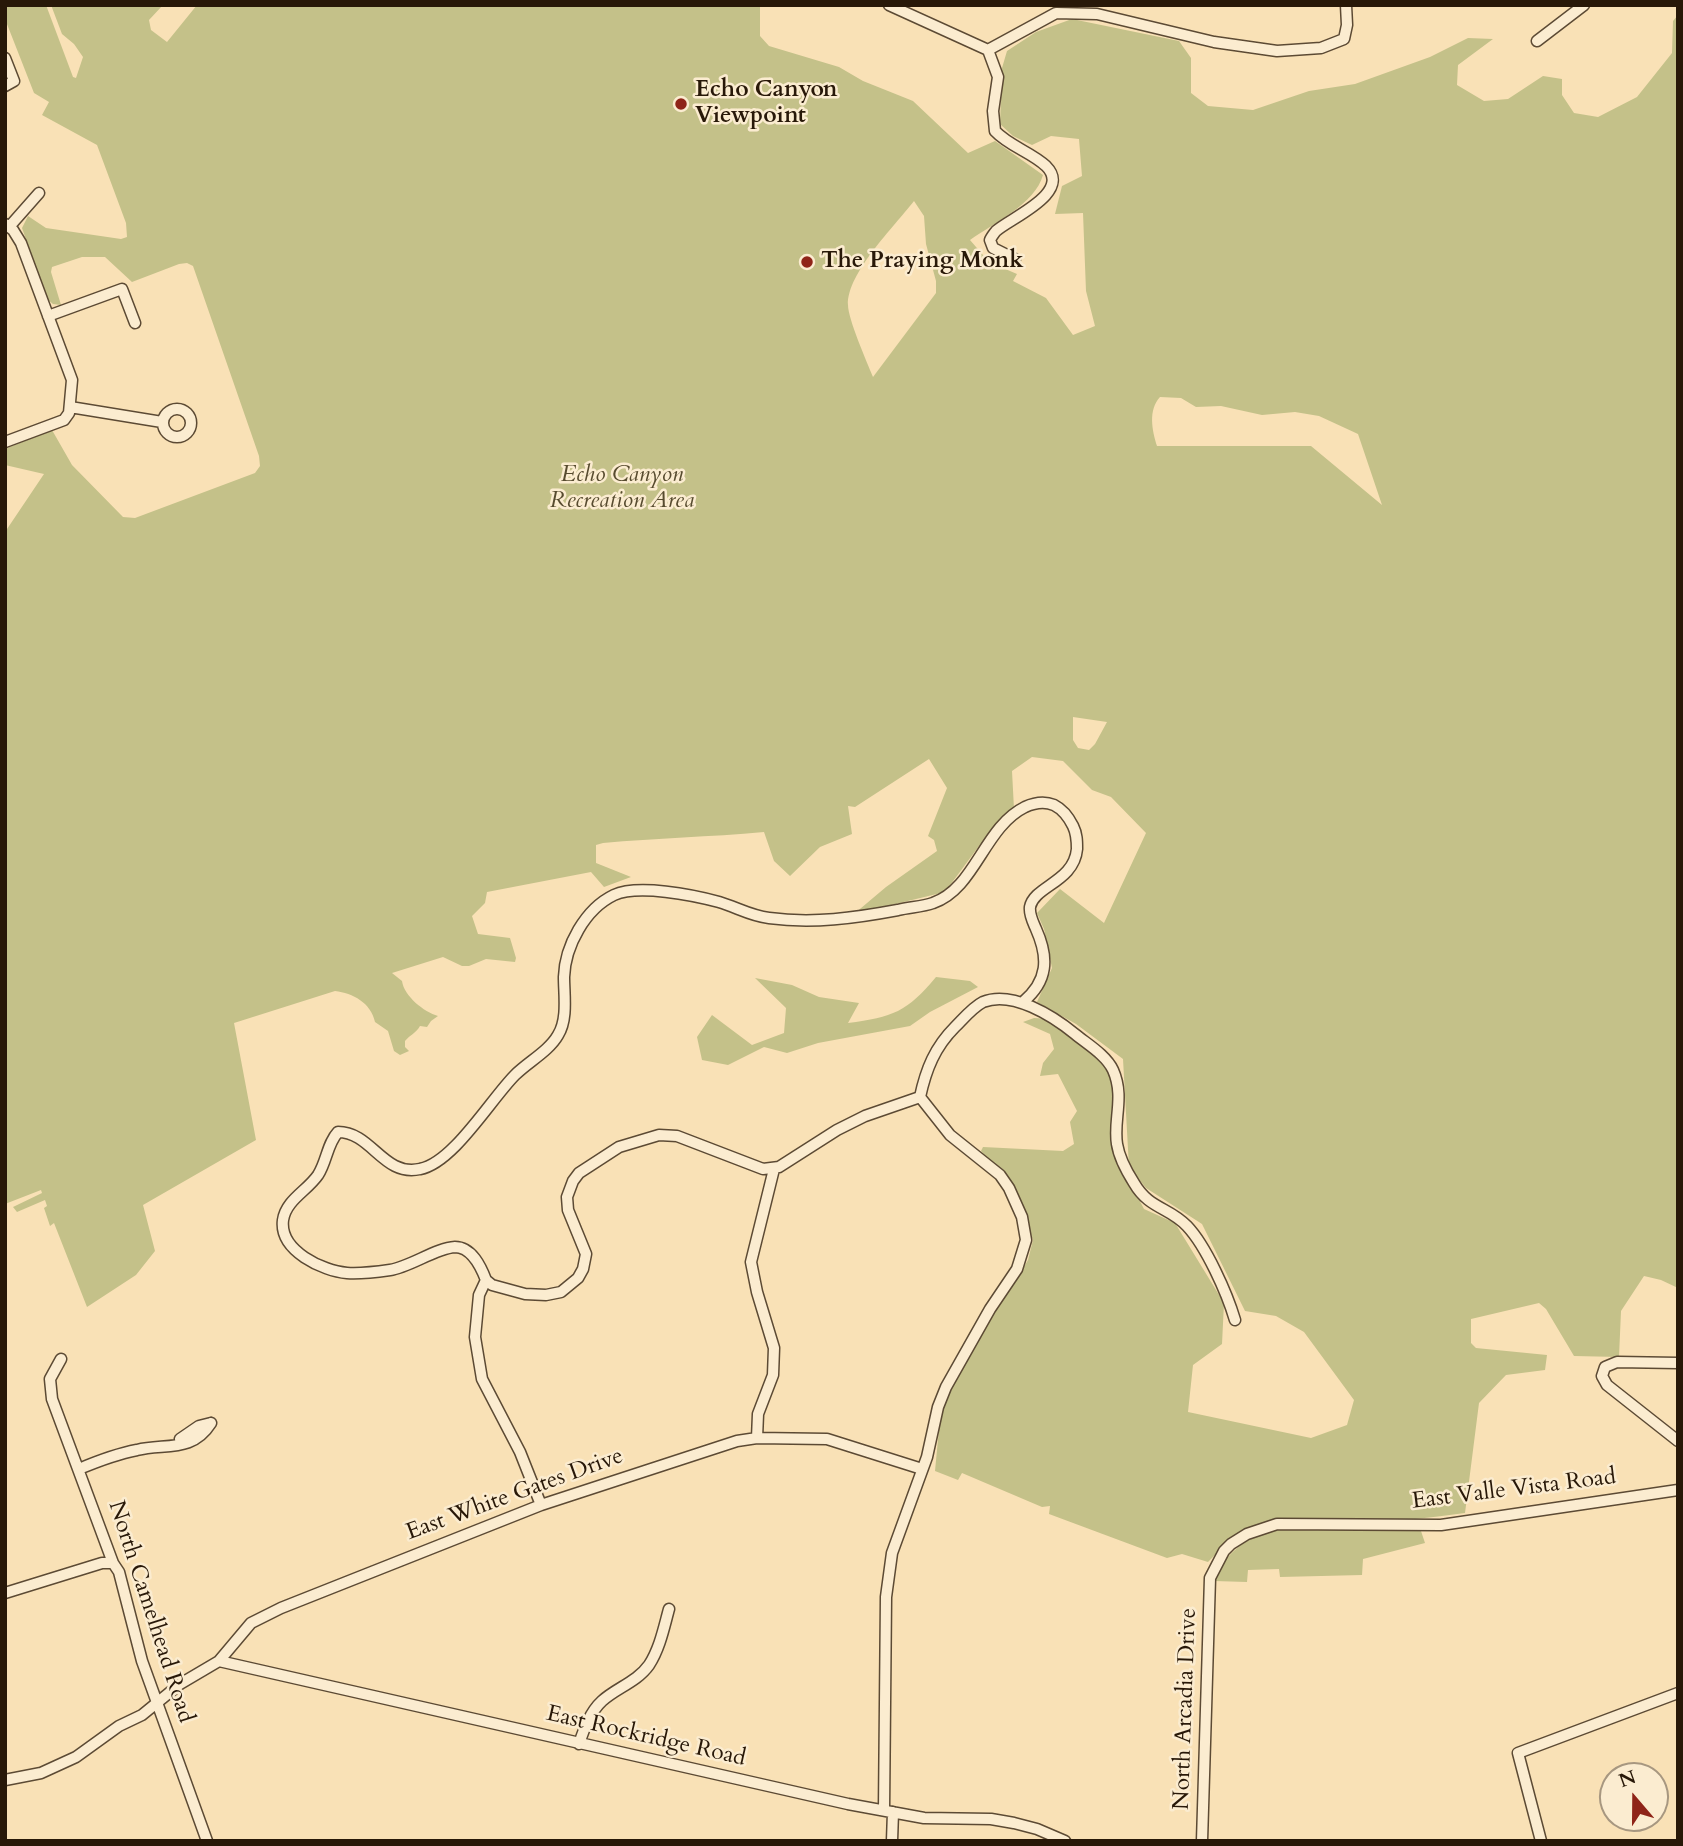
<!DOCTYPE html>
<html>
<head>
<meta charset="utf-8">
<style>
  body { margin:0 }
  #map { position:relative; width:1683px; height:1846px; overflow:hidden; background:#f9e1b6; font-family:Cardo,serif }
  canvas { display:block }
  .frame { position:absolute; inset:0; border:7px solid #281808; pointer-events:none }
  .north { position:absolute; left:1599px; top:1762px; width:70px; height:70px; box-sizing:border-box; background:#fbecd0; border:2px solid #a79780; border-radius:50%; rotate:340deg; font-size:19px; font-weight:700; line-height:28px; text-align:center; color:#281808 }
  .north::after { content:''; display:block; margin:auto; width:24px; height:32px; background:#8f2418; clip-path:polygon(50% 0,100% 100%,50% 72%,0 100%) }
</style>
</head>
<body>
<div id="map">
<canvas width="1683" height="1846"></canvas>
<div class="frame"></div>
<div class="north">N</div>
</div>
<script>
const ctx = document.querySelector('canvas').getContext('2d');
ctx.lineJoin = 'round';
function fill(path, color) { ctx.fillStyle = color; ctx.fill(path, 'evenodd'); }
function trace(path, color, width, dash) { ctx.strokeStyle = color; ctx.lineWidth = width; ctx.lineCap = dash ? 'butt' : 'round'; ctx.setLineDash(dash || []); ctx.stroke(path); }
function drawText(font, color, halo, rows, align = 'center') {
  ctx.font = font + ' Cardo,serif'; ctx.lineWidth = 5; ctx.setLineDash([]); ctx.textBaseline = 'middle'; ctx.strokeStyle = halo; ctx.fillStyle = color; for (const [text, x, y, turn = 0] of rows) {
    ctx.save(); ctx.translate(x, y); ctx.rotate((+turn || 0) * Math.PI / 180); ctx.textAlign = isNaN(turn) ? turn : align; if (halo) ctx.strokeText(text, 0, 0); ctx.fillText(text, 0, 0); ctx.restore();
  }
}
fill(new Path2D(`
  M 5,5 L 46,5 L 73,77 L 76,78 L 83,57 L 74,44 L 62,34 L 51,5 L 163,5 L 149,20 L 151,30 L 167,42 L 197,5 L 760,5 L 760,36 L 769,46 L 839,67 L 863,81 L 913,101 L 968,153 L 995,141 L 1043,175 C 1035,204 994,223 970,240 L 989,262 L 1017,274 L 1013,281 L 1046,298 L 1073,335 L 1095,326 L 1086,291 L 1083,213 L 1055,214 L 1062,186 L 1082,176 L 1079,139 L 1051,136 L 1032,145 L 1013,136 L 1000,124 L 1002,68 L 1007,51 L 1036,32 L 1072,19 L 1179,41 L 1191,58 L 1191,93 L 1208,106 L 1253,110 L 1309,91 L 1355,84 L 1430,57 L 1468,38 L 1493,39 L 1458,65 L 1457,85 L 1484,101 L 1508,99 L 1543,76 L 1562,79 L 1562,95 L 1574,113 L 1598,117 L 1637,97 L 1672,53 L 1673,21 L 1678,15 L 1678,1288 L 1661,1280 L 1644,1276 L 1621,1311 L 1619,1357 L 1574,1356 L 1546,1309 L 1539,1303 L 1471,1319 L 1471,1343 L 1476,1348 L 1547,1355 L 1545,1370 L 1506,1375 L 1479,1403 L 1465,1513 C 1429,1518 1393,1522 1357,1522 C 1287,1521 1262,1506 1208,1562 L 1182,1554 L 1167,1558 L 1049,1514 L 1050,1506 L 1042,1507 L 962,1473 L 958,1480 L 935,1471 L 941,1408 L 997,1304 L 1015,1282 L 1028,1260 L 1033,1240 L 1009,1181 L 981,1151 L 983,1147 L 1063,1151 L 1074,1144 L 1070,1122 L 1077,1111 L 1058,1074 L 1040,1076 L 1043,1063 L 1054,1049 L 1050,1034 L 1023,1022 L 1034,1018 L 1051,1019 L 1107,1066 L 1116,1093 L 1111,1146 L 1144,1209 L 1175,1223 L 1224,1303 L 1222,1344 L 1193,1365 L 1188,1412 L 1311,1438 L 1347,1425 L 1354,1400 L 1304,1332 L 1276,1316 L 1245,1311 L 1202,1224 L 1146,1188 L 1129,1167 L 1123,1059 L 1076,1024 L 1037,1002 L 1052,968 L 1044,929 L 1037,913 L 1060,889 L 1104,923 L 1146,833 L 1111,797 L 1092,790 L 1063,761 L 1032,757 L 1012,771 L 1014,809 L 979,846 L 945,892 L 854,914 L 886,887 L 937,851 L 934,840 L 928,836 L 947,788 L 929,759 L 855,807 L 848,806 L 852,834 L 820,847 L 790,876 L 774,861 L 764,832 C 710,837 656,838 603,843 L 596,845 L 596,863 L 631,877 L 604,887 L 591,872 L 487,892 L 485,903 L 472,916 L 478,934 L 510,938 L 516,958 L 515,962 L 486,959 L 469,966 L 462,966 L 443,957 L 392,973 L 402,981 C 404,996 424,1012 438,1016 L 431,1021 L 427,1027 L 420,1026 C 416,1033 410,1035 405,1041 L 405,1047 L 409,1051 L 400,1055 L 394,1051 L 388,1031 L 375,1022 C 371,1003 353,993 335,991 L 234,1023 L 256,1140 L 143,1205 L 155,1251 L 136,1275 L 87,1307 L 54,1223 L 50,1226 L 44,1208 L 47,1206 L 45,1200 L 17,1212 L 13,1207 L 42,1193 L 41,1190 L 5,1204 L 5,532 L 44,474 L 5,465 L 5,449 L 52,430 L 72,465 L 123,517 L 135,518 L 255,473 L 260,466 L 259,456 L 193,266 L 187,263 L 179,264 L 132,282 L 105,257 L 82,257 L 52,267 L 51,272 L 61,305 L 53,304 L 47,299 L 22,228 L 28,216 L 46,228 L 121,239 L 127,237 L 126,223 L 97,145 L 42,115 L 49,102 L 34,93 L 5,19 ZM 914,201 L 924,216 L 926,244 L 936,281 L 936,293 L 873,377 C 867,362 848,319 848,305 C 847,273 894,227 914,201 ZM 1160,397 L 1181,398 L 1196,407 L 1221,406 L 1262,415 L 1295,412 L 1319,416 L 1358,434 L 1382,505 L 1311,446 L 1157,446 C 1152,430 1148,410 1160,397 ZM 1073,717 L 1107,722 L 1095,744 L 1089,750 L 1078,748 L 1073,740 Z
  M 936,977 L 970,981 L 978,987 L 930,1012 L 910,1026 L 818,1043 L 787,1053 L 764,1047 L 728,1065 L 702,1060 L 697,1037 L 712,1015 L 752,1045 L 784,1033 L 786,1008 L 755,978 L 792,985 L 819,997 L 859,1003 L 848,1023 C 893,1017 907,1012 936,977 Z
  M 1278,1528 L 1421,1531 L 1425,1543 L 1363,1559 L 1362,1575 L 1280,1577 L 1279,1569 L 1248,1570 L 1247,1582 L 1214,1581 C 1225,1551 1248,1537 1278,1528 Z`), '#c4c189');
const minor = new Path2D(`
  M 889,5 L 988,50
  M 1537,41 L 1584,5
  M 5,58 L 14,81 L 5,86
  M 5,224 L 13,230 L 21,243 L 72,380 L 69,413 L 64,420 L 5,442
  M 9,227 L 39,193
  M 1015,259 L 993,248 L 990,240 C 990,239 995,232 996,231 C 1010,218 1073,193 1046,166 C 1031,152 1009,146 995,131 L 993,111 L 998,77 L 988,50 L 1056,13 L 1097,14 L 1214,42 L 1277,51 L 1321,48 L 1344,39 L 1347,25 L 1346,5
  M 48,316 L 122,289 L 135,323
  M 70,407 L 162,422
  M163 423a14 14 0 1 1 28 0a14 14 0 1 1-28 0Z
  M 486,1280 C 481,1267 472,1247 455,1247 C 436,1248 410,1267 390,1270 C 376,1272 360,1274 347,1273 C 323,1271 279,1251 283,1220 C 286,1200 307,1191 318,1175 C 327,1161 327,1144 338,1132 C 372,1132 383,1177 420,1169 C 453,1163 491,1099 515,1075 C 528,1062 549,1051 558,1035 C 568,1019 564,995 564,977 C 565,946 585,909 614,895 C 638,884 693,895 719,902 C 736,907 751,916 769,918 C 813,924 855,918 898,910 C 909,907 922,907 933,903 C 975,889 984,827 1025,807 C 1034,803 1044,801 1054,805 C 1062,809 1069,818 1073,826 C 1077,834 1077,841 1077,849 C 1074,882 1034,886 1030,907 C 1029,915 1033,922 1036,929 C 1049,958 1048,981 1023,1002
  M 486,1280 L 492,1285 L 525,1294 L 546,1295 L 561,1292 L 578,1278 L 583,1269 L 586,1254 L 568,1210 L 567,1197 L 573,1181 L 579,1173 L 619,1147 L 659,1135 L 677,1136 L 763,1169 L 779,1167 L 837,1130 L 865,1116 L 920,1097
  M 486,1280 L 479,1295 L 475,1337 L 482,1379 L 520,1452 L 541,1505
  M 61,1359 L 50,1379 L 52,1399 L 113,1563 L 119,1572 L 142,1661 L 207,1841
  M 1678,1363 L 1617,1362 L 1605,1367 L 1602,1376 L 1607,1385 L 1678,1441
  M 757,1438 L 758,1414 L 773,1375 L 774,1348 L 757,1292 L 751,1262 L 774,1169
  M 180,1439 L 199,1426 L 211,1423
  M 79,1469 C 98,1461 116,1454 137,1450 C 165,1443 192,1453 211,1423
  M 5,1593 L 102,1563 L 113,1563
  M 219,1661 L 848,1804 L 924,1818 L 991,1819 L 1014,1823 L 1037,1829 L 1065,1841
  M 579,1744 C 584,1729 590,1712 602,1701 C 616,1688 637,1682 649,1665 C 660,1648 664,1627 669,1609
  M 5,1780 L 41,1773 L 76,1757 L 119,1726 L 142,1715 L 180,1684 L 219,1661 L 251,1623 L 281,1608 L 541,1505 L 737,1441 L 757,1438 L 827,1439 L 922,1469
  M 884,1810 L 886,1597 L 892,1553 L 927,1457 L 938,1407 L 946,1387 L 990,1309 L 1017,1269 L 1026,1240 L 1022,1217 L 1009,1188 L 1000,1175 L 950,1135 L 920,1097 C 926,1069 935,1047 955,1027 C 963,1019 973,1007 983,1002 C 1012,990 1053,1016 1075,1034 C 1087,1044 1106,1055 1113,1070 C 1125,1097 1113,1120 1117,1144 C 1119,1157 1127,1172 1134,1183 C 1149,1209 1169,1207 1187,1226 C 1206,1246 1227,1293 1235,1320
  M 892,1841 L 893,1812
  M 1202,1841 L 1210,1578 L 1224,1551 L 1231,1544 L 1247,1534 L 1277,1524 L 1441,1525 L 1678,1490
  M 1541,1841 L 1518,1753 L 1678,1693`);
trace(minor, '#5c4a34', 13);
trace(minor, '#fbecd0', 10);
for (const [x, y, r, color] of [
  [681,104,7,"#8f2418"],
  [807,262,7,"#8f2418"]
]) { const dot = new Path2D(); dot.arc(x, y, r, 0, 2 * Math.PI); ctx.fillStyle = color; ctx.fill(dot); trace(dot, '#fbecd0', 2.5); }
drawText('bold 23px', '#281808', '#fbecd0', [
  ["Echo Canyon",695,91],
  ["Viewpoint",695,117],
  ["The Praying Monk",821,262]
], 'left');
drawText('italic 23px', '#574b2f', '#fbecd0', [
  ["Echo Canyon",622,476],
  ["Recreation Area",622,502]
]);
drawText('23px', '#281808', '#fbecd0', [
  ["East Valle Vista Road",1514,1490,-7],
  ["East White Gates Drive",515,1495,-20],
  ["North Camelhead Road",150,1612,72],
  ["North Arcadia Drive",1186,1709,-88],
  ["East Rockridge Road",646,1737,13]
]);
</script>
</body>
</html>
